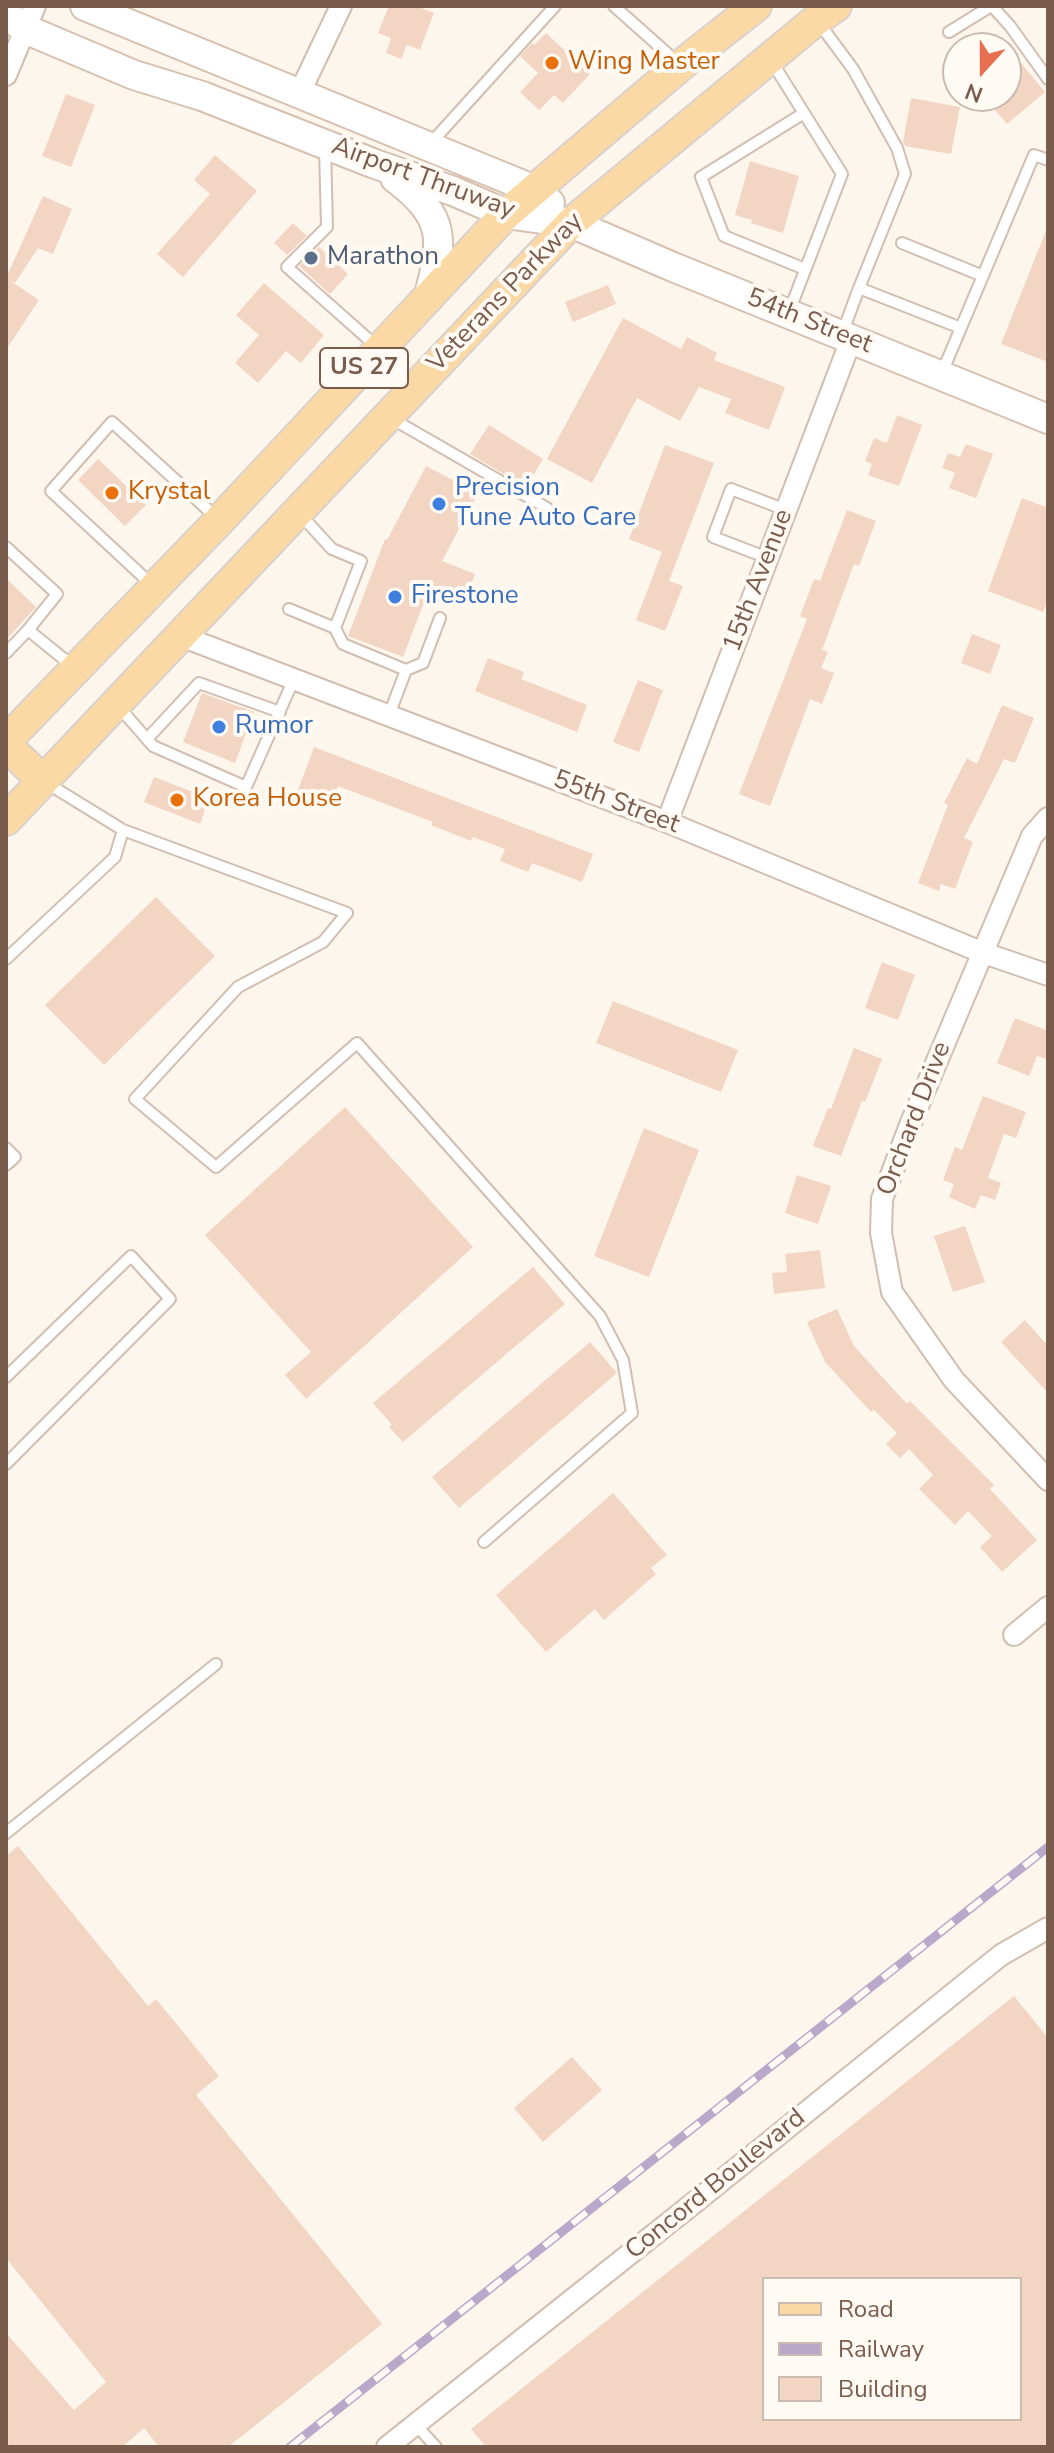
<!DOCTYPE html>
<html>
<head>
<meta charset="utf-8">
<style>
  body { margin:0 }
  #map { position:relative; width:1054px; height:2453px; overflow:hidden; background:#fdf6ec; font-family:"Nunito Sans",sans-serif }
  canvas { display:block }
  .frame { position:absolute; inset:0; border:8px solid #7a5c4d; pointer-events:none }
  .legend { position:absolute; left:762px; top:2277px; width:260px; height:144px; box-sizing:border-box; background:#fffaf3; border:2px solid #cabbb1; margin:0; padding:10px 14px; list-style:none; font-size:24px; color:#7a5c4d }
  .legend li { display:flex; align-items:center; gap:16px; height:40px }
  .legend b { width:40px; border:2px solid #cabbb1 }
  .north { position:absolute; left:942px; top:32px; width:80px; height:80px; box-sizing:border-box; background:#fffaf3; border:2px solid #cabbb1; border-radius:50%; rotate:201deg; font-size:22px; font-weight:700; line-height:32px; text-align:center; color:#7a5c4d }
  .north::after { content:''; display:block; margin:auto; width:28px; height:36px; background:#e76f51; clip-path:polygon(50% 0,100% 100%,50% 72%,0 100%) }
</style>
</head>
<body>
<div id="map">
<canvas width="1054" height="2453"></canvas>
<div class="frame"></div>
<ul class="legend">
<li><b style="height:10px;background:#fbd9a5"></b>Road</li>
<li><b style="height:10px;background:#b9a8c9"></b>Railway</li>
<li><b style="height:22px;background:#f3d5c3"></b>Building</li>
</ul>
<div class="north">N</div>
</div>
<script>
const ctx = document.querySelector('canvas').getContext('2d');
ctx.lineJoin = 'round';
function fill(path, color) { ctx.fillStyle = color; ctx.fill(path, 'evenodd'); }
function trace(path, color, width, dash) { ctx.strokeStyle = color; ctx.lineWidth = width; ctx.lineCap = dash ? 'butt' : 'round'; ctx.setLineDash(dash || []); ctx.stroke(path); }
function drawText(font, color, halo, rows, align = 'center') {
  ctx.font = font + ' "Nunito Sans",sans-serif'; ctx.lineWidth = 8; ctx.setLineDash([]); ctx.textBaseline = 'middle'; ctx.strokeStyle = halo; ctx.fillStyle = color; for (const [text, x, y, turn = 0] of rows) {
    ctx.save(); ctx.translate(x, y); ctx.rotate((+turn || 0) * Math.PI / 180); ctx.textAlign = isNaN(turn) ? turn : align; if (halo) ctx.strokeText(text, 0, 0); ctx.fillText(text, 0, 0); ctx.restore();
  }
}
fill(new Path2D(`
  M 389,6 L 416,6 L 434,13 L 420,50 L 407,45 L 401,59 L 386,53 L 391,38 L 378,33 Z
  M 546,33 L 590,74 L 563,103 L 554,95 L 539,110 L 520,92 L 538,73 L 520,56 L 532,43 L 534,45 Z
  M 1006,45 L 1045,92 L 1007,124 L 983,96 L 1006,96 Z
  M 66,94 L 95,105 L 71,167 L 42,156 Z
  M 911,98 L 960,107 L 951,154 L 905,146 L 903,142 Z
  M 215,155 L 257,191 L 183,277 L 157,254 L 210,194 L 194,180 Z
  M 750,161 L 799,176 L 783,233 L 751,223 L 752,220 L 735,215 Z
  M 43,196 L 72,209 L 53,254 L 38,248 L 15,283 L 9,280 L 39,300 L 6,350 L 6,278 Z
  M 293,223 L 307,236 L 287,255 L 274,243 Z
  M 1047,228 L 1048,228 L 1048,362 L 1001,344 Z
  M 319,247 L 348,274 L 330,294 L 299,266 Z
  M 264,283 L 324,335 L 301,363 L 286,351 L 258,383 L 235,363 L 259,335 L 236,315 Z
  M 608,285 L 616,304 L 573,322 L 565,302 Z
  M 623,318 L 681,349 L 687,337 L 717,353 L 714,360 L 785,387 L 769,430 L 725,413 L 731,399 L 699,387 L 680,421 L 637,398 L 592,483 L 547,459 Z
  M 897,415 L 922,425 L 899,486 L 868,475 L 872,464 L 865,461 L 874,438 L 887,443 Z
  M 489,425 L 543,459 L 526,487 L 470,454 Z
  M 966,444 L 993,454 L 976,498 L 949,488 L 955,473 L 942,468 L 948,453 L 960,457 Z
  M 665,445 L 714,463 L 669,581 L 683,586 L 665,631 L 636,620 L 662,552 L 629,539 Z
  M 98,459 L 146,505 L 125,526 L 78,480 Z
  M 426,466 L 478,493 L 442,561 L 475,574 L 464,603 L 429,590 L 403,657 L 348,636 L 385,539 L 387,540 Z
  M 1022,498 L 1048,508 L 1048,600 L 1043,612 L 988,591 Z
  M 847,510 L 876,521 L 859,566 L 854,564 L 822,650 L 828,652 L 821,668 L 834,673 L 822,704 L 810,699 L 770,806 L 739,794 L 807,619 L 800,616 L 814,579 L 820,581 Z
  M 6,578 L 36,607 L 6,640 Z
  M 972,634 L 1001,645 L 990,674 L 961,663 Z
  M 488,658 L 524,672 L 521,679 L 587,705 L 577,732 L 475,691 Z
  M 638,680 L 663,690 L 639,752 L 613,742 Z
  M 202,693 L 254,712 L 235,763 L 183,742 Z
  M 1002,705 L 1034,718 L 1015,763 L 1004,759 L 964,838 L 973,842 L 955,889 L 941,884 L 939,891 L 918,883 L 948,805 L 944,803 L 967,758 L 977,764 Z
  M 314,747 L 593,854 L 582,882 L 532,863 L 528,872 L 500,861 L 505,849 L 473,837 L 471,841 L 431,825 L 433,822 L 338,786 L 331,803 L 298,790 Z
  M 154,777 L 209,798 L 200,824 L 144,802 Z
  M 156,897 L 215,956 L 104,1065 L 45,1005 Z
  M 882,962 L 915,975 L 898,1020 L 865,1008 Z
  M 613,1001 L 738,1050 L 721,1092 L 596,1043 Z
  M 1015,1018 L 1048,1031 L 1048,1060 L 1037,1056 L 1029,1076 L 997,1063 Z
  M 854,1048 L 882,1059 L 865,1102 L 862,1101 L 841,1156 L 813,1146 L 828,1108 L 831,1109 Z
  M 983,1096 L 1026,1112 L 1016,1138 L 1004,1134 L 988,1178 L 1001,1183 L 995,1200 L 981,1195 L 975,1209 L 949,1197 L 954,1184 L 943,1180 L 955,1147 L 962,1150 Z
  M 345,1107 L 473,1247 L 306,1399 L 285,1375 L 311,1352 L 205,1235 Z
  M 644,1128 L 699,1150 L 649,1277 L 594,1256 Z
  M 797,1175 L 831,1186 L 818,1224 L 785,1213 Z
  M 965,1226 L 985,1282 L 953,1292 L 934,1236 Z
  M 820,1250 L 825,1288 L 774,1294 L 772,1273 L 787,1272 L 785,1254 Z
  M 533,1267 L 565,1304 L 403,1442 L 389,1427 L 392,1425 L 373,1403 Z
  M 837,1309 L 854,1346 L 907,1404 L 910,1401 L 994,1485 L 990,1489 L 1037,1540 L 1002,1572 L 980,1547 L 992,1536 L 968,1511 L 955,1525 L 919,1489 L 933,1475 L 909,1449 L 900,1458 L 886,1444 L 897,1433 L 874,1410 L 871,1412 L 825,1362 L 807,1322 Z
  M 1025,1320 L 1048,1346 L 1048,1393 L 1001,1342 Z
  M 590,1342 L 617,1373 L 459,1508 L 432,1477 Z
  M 613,1493 L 667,1555 L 651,1568 L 656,1574 L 604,1620 L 595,1609 L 546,1652 L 496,1595 Z
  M 18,1846 L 148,2006 L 156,1999 L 219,2076 L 196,2095 L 382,2324 L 228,2447 L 159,2447 L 144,2428 L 122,2447 L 11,2447 L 6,2442 L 6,2333 L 74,2410 L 106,2382 L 6,2258 L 6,1856 Z
  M 1014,1996 L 1048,2038 L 1048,2447 L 486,2447 L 471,2429 ZM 764,2279 L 1020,2279 L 1020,2419 L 764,2419 Z
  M 572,2057 L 602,2090 L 543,2142 L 514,2108 Z`), '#f3d5c3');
const lane = new Path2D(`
  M 614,6 L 678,63
  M 992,6 L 1010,26 L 1048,79
  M 819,23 L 853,69 L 897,148 L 905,174 L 859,288
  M 949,32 L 991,6
  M 772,62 L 842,174 L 789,312
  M 804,113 L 701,177 L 724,236 L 805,269
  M 430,144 L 555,6
  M 325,146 L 327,227 L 287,267 L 376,346
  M 902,243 L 983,276
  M 842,334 L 859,288 L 961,328
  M 941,375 L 1034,155 L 1048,160
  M 389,417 L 547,508
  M 299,513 L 332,549 L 361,561 L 335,628
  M 6,547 L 57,594 L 28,630
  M 768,558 L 713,537 L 731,489 L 786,510
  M 151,584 L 51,491 L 112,422 L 218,519
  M 289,609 L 335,628 L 343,644 L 406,670 L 423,663 L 440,618
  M 6,653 L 28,630 L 75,668
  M 118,706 L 153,746 L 246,787 L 294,679
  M 389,715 L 406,670
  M 147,739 L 199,683 L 280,712
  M 45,782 L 123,830 L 347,913 L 323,942 L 238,987 L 135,1099 L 216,1167 L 357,1043 L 600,1316 L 623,1360 L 632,1413 L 484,1542
  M 6,959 L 115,857 L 123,830
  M 6,1148 L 15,1157 L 6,1165
  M 6,1377 L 131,1256 L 170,1299 L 6,1464
  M 6,1833 L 216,1664
  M 416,2425 L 436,2447`);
const street = new Path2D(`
  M 6,75 L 35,6
  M 300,92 L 341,6
  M 181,636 L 667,822 L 981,952 L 1048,975
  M 1048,818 L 1032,836 L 910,1125 L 882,1199 L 881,1233 L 892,1292 L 954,1380 L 1048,1480
  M 667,822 L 851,340
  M 1014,1635 L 1048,1607
  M 387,2447 L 700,2198 L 1001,1955 L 1048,1928`);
const secondary = new Path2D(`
  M 85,6 L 535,190 L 550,203
  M 6,14 L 25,29 L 134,75 L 202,96 L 375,164 L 453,191 L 506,214 L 571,223 L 673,267 L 1048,419
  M 395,178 C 448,218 443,241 428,299`);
const primary = new Path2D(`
  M 6,741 L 220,520 L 506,214 L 681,65 L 756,6
  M 6,745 L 43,781
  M 6,820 L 571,223 L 816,20 L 836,6`);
trace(lane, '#d1beb0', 14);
trace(street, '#d1beb0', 24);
trace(secondary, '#d6c0b0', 32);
trace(primary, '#dad1cd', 34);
trace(lane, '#fff', 10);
trace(street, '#fff', 20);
trace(secondary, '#fff', 28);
trace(primary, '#fbd9a5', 30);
const rail = new Path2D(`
  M 290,2447 L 1048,1847`);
trace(rail, '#b9a8c9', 9);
trace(rail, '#fffaf3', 6, [18]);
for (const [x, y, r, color] of [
  [552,63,8,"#e8710a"],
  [311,258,8,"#5c6f8a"],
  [112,493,8,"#e8710a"],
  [439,504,8,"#3f7fe0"],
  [395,597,8,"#3f7fe0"],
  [219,727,8,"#3f7fe0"],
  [177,800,8,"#e8710a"]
]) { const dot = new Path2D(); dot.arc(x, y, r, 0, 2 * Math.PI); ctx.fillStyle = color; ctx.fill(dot); trace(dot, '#fffaf3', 3); }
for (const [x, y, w] of [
  [364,368,88]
]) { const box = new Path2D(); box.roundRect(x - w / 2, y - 20, w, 40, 6); ctx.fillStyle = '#fffaf3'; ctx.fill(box); trace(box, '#7a5c4d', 2); }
drawText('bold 24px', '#7a5c4d', null, [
  ["US 27",364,368]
]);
drawText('26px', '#c56008', '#fffaf3', [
  ["Wing Master",568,63],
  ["Krystal",128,493],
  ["Korea House",193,800]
], 'left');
drawText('26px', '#7a5c4d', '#fffaf3', [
  ["Airport Thruway",423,179,20],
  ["Veterans Parkway",506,293,-46],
  ["54th Street",809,322,22],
  ["15th Avenue",759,581,-69],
  ["55th Street",616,803,21],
  ["Orchard Drive",915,1119,-69],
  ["Concord Boulevard",716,2185,-39]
]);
drawText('26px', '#4e5e75', '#fffaf3', [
  ["Marathon",327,258]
], 'left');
drawText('26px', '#366cbe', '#fffaf3', [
  ["Precision",455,489],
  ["Tune Auto Care",455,519],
  ["Firestone",411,597],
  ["Rumor",235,727]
], 'left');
</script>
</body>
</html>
